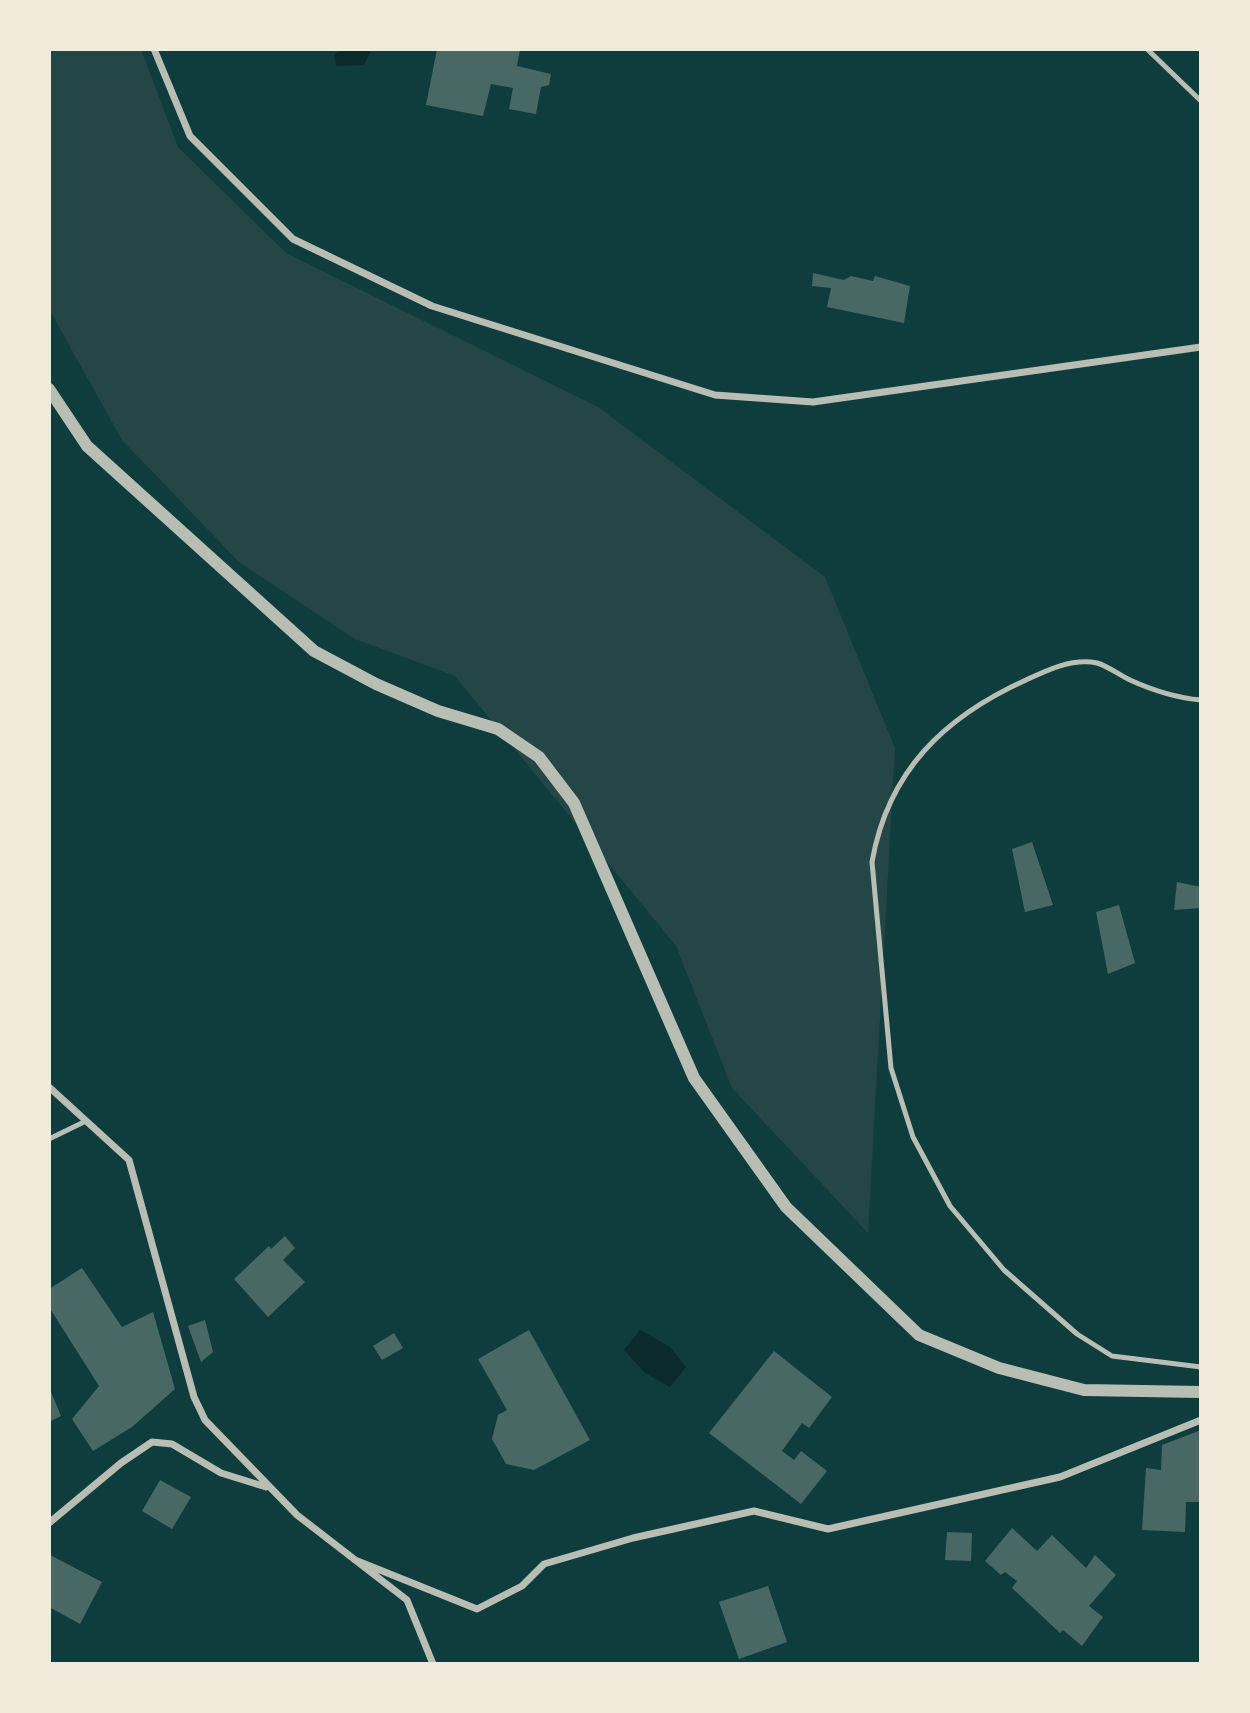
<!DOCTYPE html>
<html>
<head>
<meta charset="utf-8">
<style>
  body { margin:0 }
  #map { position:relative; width:1250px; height:1713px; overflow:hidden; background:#0f3d3e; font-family:Cabin,sans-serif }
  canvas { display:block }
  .frame { position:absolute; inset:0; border:51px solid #f1e9da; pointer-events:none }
</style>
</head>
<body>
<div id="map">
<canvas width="1250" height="1713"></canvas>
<div class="frame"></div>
</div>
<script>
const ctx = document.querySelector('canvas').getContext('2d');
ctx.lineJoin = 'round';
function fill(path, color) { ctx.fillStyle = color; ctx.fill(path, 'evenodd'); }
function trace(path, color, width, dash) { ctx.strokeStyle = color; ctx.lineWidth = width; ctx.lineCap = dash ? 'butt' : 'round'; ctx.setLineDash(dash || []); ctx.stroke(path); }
fill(new Path2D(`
  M 49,49 L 141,49 L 178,147 L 286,253 L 598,407 L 825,577 L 895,748 L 868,1233 L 732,1088 L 676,946 L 455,676 L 355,639 L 239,562 L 122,440 L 49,309 Z`), '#244646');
fill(new Path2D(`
  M 341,49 L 372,49 L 364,65 L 336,66 L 334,55 Z
  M 640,1330 L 670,1347 L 686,1367 L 670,1387 L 645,1373 L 624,1350 Z`), '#0a2a2b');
fill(new Path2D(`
  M 437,49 L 520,49 L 517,66 L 551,74 L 549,85 L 541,87 L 536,114 L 509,109 L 513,88 L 491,84 L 483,116 L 426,105 Z
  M 813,273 L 844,280 L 851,276 L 873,281 L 875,276 L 910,286 L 904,323 L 827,307 L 831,288 L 812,286 Z
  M 1032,842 L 1053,905 L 1025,912 L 1012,849 Z
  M 1177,882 L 1201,887 L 1201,908 L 1174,910 Z
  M 1119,905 L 1135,963 L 1108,974 L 1096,912 Z
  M 285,1236 L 295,1248 L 283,1260 L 305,1282 L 268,1317 L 234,1279 L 269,1246 L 271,1249 Z
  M 82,1268 L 122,1327 L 153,1312 L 175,1389 L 132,1427 L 93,1451 L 72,1419 L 99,1386 L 49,1307 L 49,1289 Z
  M 205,1320 L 213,1352 L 201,1362 L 188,1326 Z
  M 529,1330 L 590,1440 L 534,1470 L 506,1464 L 492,1439 L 498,1415 L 507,1410 L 478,1359 Z
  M 394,1333 L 403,1348 L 382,1360 L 373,1346 Z
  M 774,1351 L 832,1397 L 809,1428 L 802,1423 L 782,1451 L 794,1460 L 801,1451 L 827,1471 L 801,1504 L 709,1433 Z
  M 49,1387 L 61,1416 L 49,1422 Z
  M 1201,1430 L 1201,1502 L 1186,1502 L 1185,1532 L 1142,1530 L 1146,1468 L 1161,1470 L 1162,1445 Z
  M 160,1480 L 191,1497 L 172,1529 L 142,1511 Z
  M 1012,1528 L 1037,1551 L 1052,1535 L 1086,1568 L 1095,1555 L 1116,1575 L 1089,1606 L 1103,1617 L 1082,1646 L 1063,1630 L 1060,1633 L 1012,1588 L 1017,1581 L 1005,1572 L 1001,1575 L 985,1561 Z
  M 947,1532 L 972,1533 L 971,1561 L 945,1560 Z
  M 50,1555 L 102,1582 L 80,1624 L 49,1607 Z
  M 768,1586 L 787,1642 L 739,1659 L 719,1602 Z`), '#486865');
trace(new Path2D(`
  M 1147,49 L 1201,101
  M 1201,700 C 1177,698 1152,690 1130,680 C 1119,675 1108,666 1097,663 C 1072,658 1047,670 1026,680 C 944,717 888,771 872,862 L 891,1068 L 913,1137 L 950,1206 L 1004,1270 L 1077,1334 L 1112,1356 L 1201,1367
  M 49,1139 L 86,1121`), '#b8beb3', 5);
trace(new Path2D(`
  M 154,49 L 190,136 L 293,239 L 432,306 L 715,395 L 813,402 L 1201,347
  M 49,1087 L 129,1160 L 194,1397 L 205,1420 L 297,1515 L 407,1600 L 433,1664
  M 49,1523 L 121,1463 L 152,1442 L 172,1444 L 221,1473 L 266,1487
  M 355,1560 L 477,1609 L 522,1586 L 544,1564 L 633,1538 L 754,1511 L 828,1529 L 1060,1477 L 1201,1420`), '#b8beb3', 7);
trace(new Path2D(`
  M 49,389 L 87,446 L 314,651 L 376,684 L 438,711 L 498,729 L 539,757 L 574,803 L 694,1078 L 786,1207 L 919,1335 L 999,1368 L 1084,1390 L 1201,1392`), '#b8beb3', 12);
</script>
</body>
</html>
